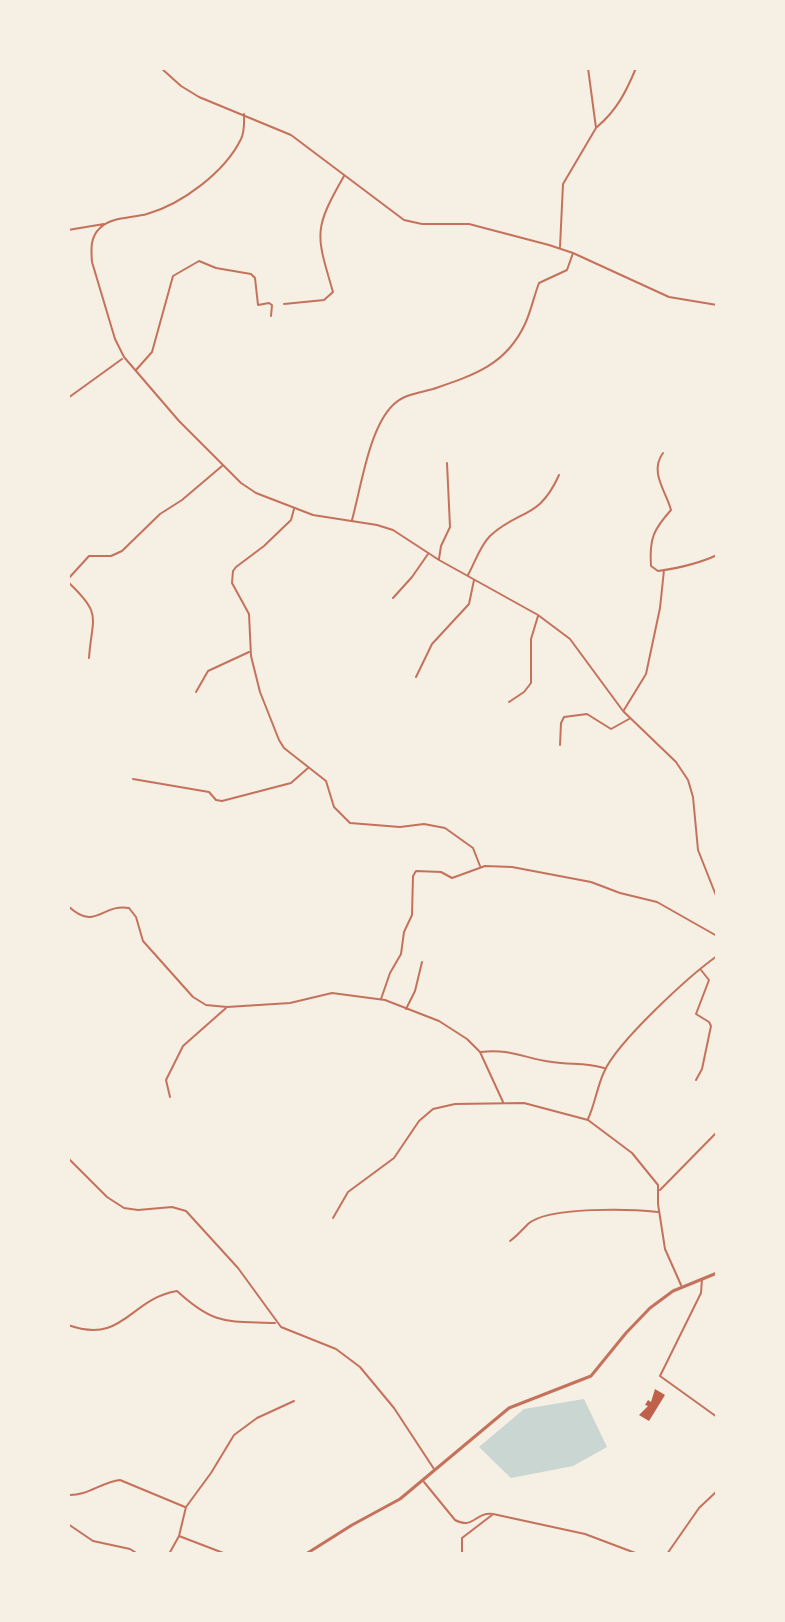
<!DOCTYPE html>
<html>
<head>
<meta charset="utf-8">
<style>
  body { margin:0 }
  #map { position:relative; width:785px; height:1622px; overflow:hidden; background:#f6efe4; font-family:Barlow,sans-serif }
  canvas { display:block }
  .frame { position:absolute; inset:0; border:70px solid #f6efe4; pointer-events:none }
</style>
</head>
<body>
<div id="map">
<canvas width="785" height="1622"></canvas>
<div class="frame"></div>
</div>
<script>
const ctx = document.querySelector('canvas').getContext('2d');
ctx.lineJoin = 'round';
function fill(path, color) { ctx.fillStyle = color; ctx.fill(path, 'evenodd'); }
function trace(path, color, width, dash) { ctx.strokeStyle = color; ctx.lineWidth = width; ctx.lineCap = dash ? 'butt' : 'round'; ctx.setLineDash(dash || []); ctx.stroke(path); }
fill(new Path2D(`
  M 584,1399 L 607,1447 L 573,1466 L 511,1478 L 479,1447 L 524,1409 Z`), '#c9d6d2');
fill(new Path2D(`
  M 655,1389 L 665,1395 L 649,1421 L 639,1415 L 648,1406 L 645,1405 L 648,1400 L 651,1402 Z`), '#bf614a');
trace(new Path2D(`
  M 161,68 L 181,86 L 199,97 L 291,135 L 404,220 L 422,224 L 469,224 L 549,245 L 573,253 L 669,297 L 717,305
  M 244,114 C 244,122 245,131 241,139 C 225,172 182,204 147,214 C 133,218 110,217 100,228 C 90,237 91,250 92,262 L 115,339 L 124,357 L 179,421 L 241,483 L 256,493 L 313,515 L 377,525 L 393,530 L 439,560 L 538,615 L 570,639 L 623,711 L 676,762 L 688,780 L 693,797 L 698,850 L 717,898
  M 597,127 C 617,110 626,92 636,68
  M 68,230 L 104,224
  M 560,247 L 563,184 L 596,128 L 588,68
  M 284,304 L 324,300 L 333,292 C 316,234 313,230 344,176
  M 136,370 L 152,352 L 173,276 L 199,261 L 216,268 L 251,274 L 255,278 L 258,305 L 269,303 L 272,305 L 271,316
  M 68,398 L 122,359
  M 663,453 C 649,472 666,491 671,510 C 654,529 649,538 651,566 L 658,571 C 679,568 698,564 717,555
  M 294,509 L 291,520 L 264,546 L 236,567 L 233,571 L 232,583 L 249,614 L 251,656 L 260,692 L 279,740 L 284,748 L 326,781 L 334,807 L 350,823 L 400,827 L 424,824 L 445,828 L 473,848 L 480,866
  M 352,520 C 361,488 369,428 393,405 C 404,394 419,393 433,389 C 474,375 506,365 525,324 C 531,311 534,296 539,283 L 567,270 L 573,253
  M 439,559 L 441,546 L 450,527 L 447,463
  M 468,575 C 475,562 480,546 490,536 C 519,509 539,520 559,475
  M 68,579 L 89,556 L 111,556 L 122,551 L 160,514 L 182,500 L 222,466
  M 68,582 C 103,615 92,616 89,658
  M 393,598 L 412,577 L 428,554
  M 416,677 L 432,644 L 469,604 L 474,580
  M 196,692 L 208,671 L 249,652
  M 509,702 L 524,692 L 531,683 L 531,639 L 538,616
  M 624,710 L 646,674 L 660,608 L 664,570
  M 560,745 L 561,723 L 564,717 L 587,714 L 611,729 L 629,719
  M 133,779 L 209,792 L 216,800 L 222,801 L 291,783 L 308,768
  M 68,906 C 96,932 102,903 129,908 L 136,917 L 143,941 L 193,997 L 206,1005 L 227,1007 L 290,1003 L 332,993 L 385,1000 L 439,1021 L 467,1039 L 480,1052 L 503,1102
  M 381,999 L 390,973 L 401,954 L 404,932 L 412,915 L 413,876 L 416,871 L 441,872 L 452,878 L 485,866 L 512,867 L 591,882 L 620,893 L 657,902 L 717,936
  M 406,1009 L 415,991 L 422,962
  M 481,1052 C 510,1048 526,1059 552,1062 C 571,1065 586,1062 604,1068
  M 696,1080 L 702,1069 L 711,1026 L 709,1022 L 696,1014 L 709,980 L 701,970
  M 170,1097 L 166,1080 L 183,1046 L 226,1008
  M 588,1119 C 595,1104 597,1087 604,1072 C 617,1042 689,976 717,956
  M 68,1158 L 107,1197 L 124,1208 L 138,1210 L 172,1207 L 186,1211 L 238,1268 L 281,1327 L 336,1349 L 360,1367 L 394,1408 L 434,1469
  M 660,1190 L 717,1132
  M 333,1218 L 348,1192 L 394,1158 L 419,1121 L 433,1109 L 455,1104 L 524,1103 L 588,1120 L 632,1153 L 658,1185 L 658,1204 L 665,1249 L 681,1285
  M 510,1241 C 517,1236 522,1230 528,1224 C 548,1206 632,1209 658,1212
  M 702,1279 L 701,1293 L 660,1376 L 717,1417
  M 68,1325 C 124,1345 129,1299 177,1291 C 215,1326 227,1321 275,1323
  M 424,1482 L 455,1520 C 474,1530 474,1512 493,1514 L 585,1534 L 638,1554
  M 68,1495 C 87,1496 102,1482 120,1480 L 185,1507
  M 68,1524 L 93,1541 L 130,1549 L 138,1554
  M 179,1536 L 226,1554
  M 169,1554 L 179,1536 L 186,1507 L 211,1473 L 234,1435 L 257,1418 L 294,1401
  M 462,1554 L 462,1538 L 492,1515
  M 667,1554 L 699,1508 L 717,1491`), '#c5725c', 2);
trace(new Path2D(`
  M 306,1554 L 352,1525 L 400,1499 L 509,1408 L 591,1376 L 626,1333 L 650,1308 L 673,1291 L 717,1273`), '#c5725c', 3);
</script>
</body>
</html>
